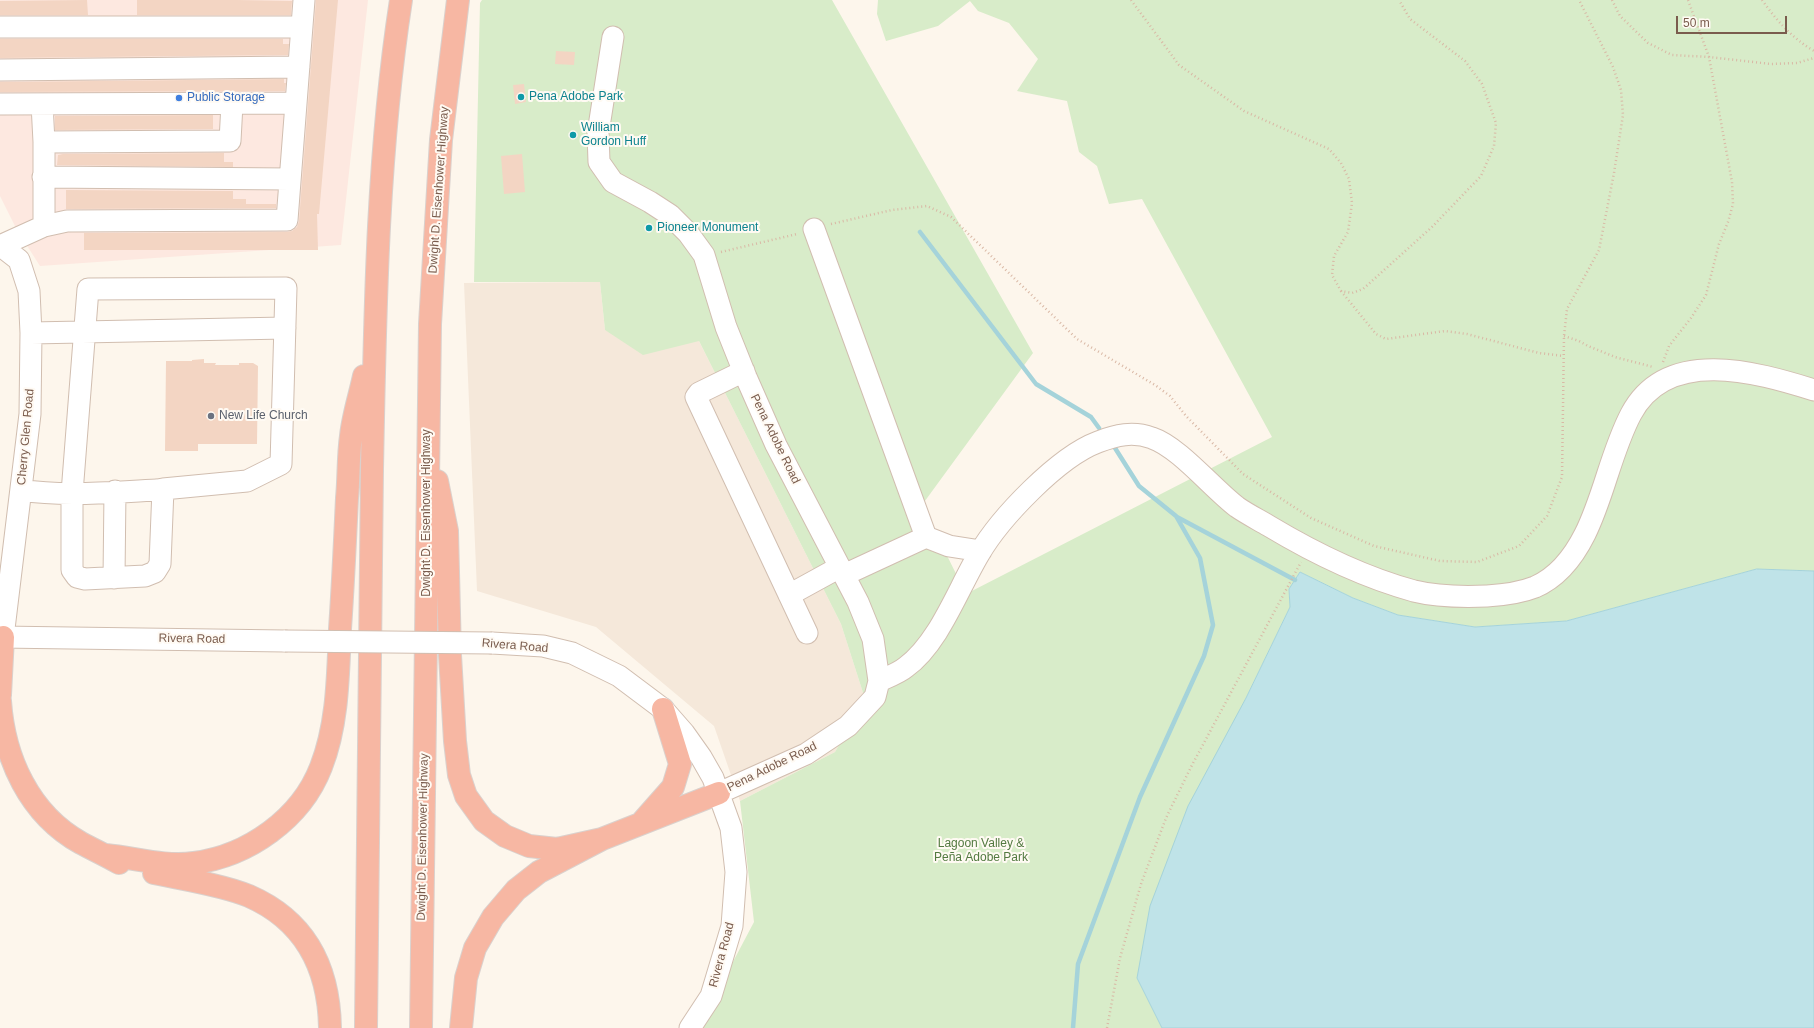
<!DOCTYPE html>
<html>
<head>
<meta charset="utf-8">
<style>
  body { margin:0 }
  #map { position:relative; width:1814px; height:1028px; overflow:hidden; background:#fdf6ec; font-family:Helvetica,sans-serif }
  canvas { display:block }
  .scale { position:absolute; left:1676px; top:16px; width:111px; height:18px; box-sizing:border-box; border:2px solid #7a5c4d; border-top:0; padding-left:5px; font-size:12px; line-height:14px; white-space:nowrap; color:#7a5c4d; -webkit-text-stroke:3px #fffaf3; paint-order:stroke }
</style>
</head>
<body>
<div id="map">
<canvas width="1814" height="1028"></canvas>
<div class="scale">50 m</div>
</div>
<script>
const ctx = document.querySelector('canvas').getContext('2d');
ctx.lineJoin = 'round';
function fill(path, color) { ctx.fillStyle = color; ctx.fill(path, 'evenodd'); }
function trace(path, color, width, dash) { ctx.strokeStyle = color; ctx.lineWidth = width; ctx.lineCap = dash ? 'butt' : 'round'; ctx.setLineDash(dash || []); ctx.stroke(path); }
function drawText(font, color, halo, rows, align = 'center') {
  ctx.font = font + ' Helvetica,sans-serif'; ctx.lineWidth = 4; ctx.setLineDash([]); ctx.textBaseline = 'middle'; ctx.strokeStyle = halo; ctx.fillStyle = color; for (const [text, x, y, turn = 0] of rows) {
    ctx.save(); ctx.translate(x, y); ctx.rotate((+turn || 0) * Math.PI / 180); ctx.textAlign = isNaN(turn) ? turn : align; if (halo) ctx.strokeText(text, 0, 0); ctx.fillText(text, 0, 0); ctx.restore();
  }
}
fill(new Path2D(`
  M 600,282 L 605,330 L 699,341 L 841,624 L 865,699 L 835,752 L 740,801 L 714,726 L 596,627 L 477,591 L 464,283 Z`), '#f5e8da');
fill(new Path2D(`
  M 0,0 L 368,0 L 341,245 L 40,266 L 17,230 L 0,196 Z`), '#fde8e0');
fill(new Path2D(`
  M 482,0 L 832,0 L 1033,353 L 922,505 L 966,594 L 1272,437 L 1142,199 L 1109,204 L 1097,166 L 1079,152 L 1067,101 L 1017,91 L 1038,59 L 1009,23 L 978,11 L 970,1 L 938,26 L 886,41 L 877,14 L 878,0 L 1814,0 L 1814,571 L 1757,569 L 1566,621 L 1475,627 L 1398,615 L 1353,598 L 1300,572 L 1289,589 L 1290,607 L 1246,698 L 1137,978 L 1162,1028 L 698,1028 L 754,922 L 740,801 L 835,752 L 865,699 L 841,624 L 699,341 L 643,355 L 605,330 L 600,282 L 474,282 L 480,3 Z`), '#d8ecc9');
const water = new Path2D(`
  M 1757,569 L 1814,571 L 1814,1028 L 1162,1028 L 1137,978 L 1150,906 L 1188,806 L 1246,698 L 1290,607 L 1289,589 L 1300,572 L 1353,598 L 1398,615 L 1475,627 L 1566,621 Z`);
fill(water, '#bfe3e8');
trace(water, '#a5d3da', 1);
trace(new Path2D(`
  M 920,232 L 1036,384 L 1091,417 L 1099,428
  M 1177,517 L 1295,580
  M 1073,1028 L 1078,964 L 1140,797 L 1204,656 L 1213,625 L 1200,558 L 1176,516 L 1139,486 L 1115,448`), '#a5d3da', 4.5);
fill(new Path2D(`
  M 87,0 L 88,15 L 0,15 L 0,1 Z
  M 137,0 L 237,0 L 292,1 L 291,15 L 137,15 Z
  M 316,0 L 338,0 L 319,214 L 317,214 L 318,250 L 84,250 L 84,233 L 287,232 L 292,231 L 297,227 L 299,221 Z
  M 0,39 L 283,39 L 283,44 L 289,44 L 288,55 L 0,58 Z
  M 556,51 L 575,52 L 574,65 L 555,64 Z
  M 284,79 L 284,83 L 286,83 L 285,91 L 0,92 L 0,82 Z
  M 524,84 L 526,102 L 515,104 L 513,85 Z
  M 213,115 L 213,129 L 55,130 L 55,116 Z
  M 224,153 L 224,162 L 233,162 L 233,167 L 57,165 L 58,155 L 63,154 Z
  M 522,154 L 525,192 L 504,194 L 501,156 Z
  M 66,190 L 233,191 L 233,199 L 246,199 L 246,204 L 276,204 L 276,208 L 66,209 Z
  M 204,359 L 204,363 L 216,363 L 215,365 L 239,365 L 239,363 L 253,363 L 258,366 L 257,444 L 198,444 L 198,451 L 165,451 L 166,361 L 192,361 L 192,360 Z`), '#f3d5c3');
const minor = new Path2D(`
  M 0,27 L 302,27
  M 613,37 L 598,133 L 599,162 L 613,182 L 650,202 L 670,215 L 688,233 L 704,255 L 726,327 L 746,377 L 776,445 L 858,602 L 873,639 L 879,681 L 875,697 L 848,726 L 806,754 L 719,793
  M 0,70 L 299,67
  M 0,104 L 296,103
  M 42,104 L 44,142 L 44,226
  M 44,142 L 230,141 L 232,104
  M 43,177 L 290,179
  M 814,229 L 926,537
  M 0,245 L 19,260 L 29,291 L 31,333 L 30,414 L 3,637
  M 0,246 L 44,226 L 67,221 L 287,220 L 304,0
  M 31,333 L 285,328
  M 744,371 L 699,393 L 696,397 L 807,633
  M 21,490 C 65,497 112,492 157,490 L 163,489 L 247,481 L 281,464 L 286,288 L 88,289 L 72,493 L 72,570 L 77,577 L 85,579 L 145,576 L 155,572 L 160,564 L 163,489
  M 844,575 L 926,537 L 949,546 L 981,551
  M 114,578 L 115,491
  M 789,595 L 840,567
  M 0,637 L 285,641
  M 492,643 L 543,646 L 572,653 L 619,676 L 663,709 L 684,733 L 701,757 L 713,778 L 731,828 L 736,872 L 732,926 L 711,996 L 690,1028
  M 879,681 C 888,677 899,673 906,667 C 939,643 958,589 979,554 C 1000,518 1058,457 1098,442 C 1116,435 1133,431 1152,438 C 1179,447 1213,489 1237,507 C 1247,514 1259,520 1269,526 C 1314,553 1363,577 1414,591 C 1438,597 1463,597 1487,596 C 1503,595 1520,593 1535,587 C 1558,577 1574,556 1585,534 C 1604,496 1611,452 1631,414 C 1667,346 1756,372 1814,390`);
const highway = new Path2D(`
  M 437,481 L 447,531 L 450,655 L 455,741 L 459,775 L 466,796 L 484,821 L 505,836 L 529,846 L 557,849 L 602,839
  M 0,695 L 3,637
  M 0,701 C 4,758 29,814 81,843 C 94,850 107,856 119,863
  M 643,821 L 673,787 L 680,764 L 663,709
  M 106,855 C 136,858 164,867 194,863 C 248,856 301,819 321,767 C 338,724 338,675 340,629 C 343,585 345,542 347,498 C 349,478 348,457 351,436 C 353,416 360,395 364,376
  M 154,873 C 182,879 223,885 249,896 C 306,921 329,968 330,1028
  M 366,1028 C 368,842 369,656 372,469 C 375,313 377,155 401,0
  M 421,1028 L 430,324 L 441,140 L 458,0
  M 461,1028 L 466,978 L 475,948 L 493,917 L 516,890 L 539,872 L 602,839 L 719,793`);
trace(minor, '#d1beb0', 23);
trace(highway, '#dad1cd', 24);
trace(new Path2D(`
  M 1131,0 L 1179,65 L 1244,111 L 1329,149 L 1341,163 L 1349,179 L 1352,203 L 1348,232 L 1334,256 L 1332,275 L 1341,291 L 1352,293 L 1363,289 L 1432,227 L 1481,176 L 1494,146 L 1496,123 L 1482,84 L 1465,61 L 1410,19 L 1399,0
  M 1612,0 L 1620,16 L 1648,43 L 1672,55 L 1709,57 L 1771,64 L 1797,63 L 1814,58
  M 1762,0 C 1777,21 1792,38 1814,51
  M 831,224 L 892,210 L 927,206 L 951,217 L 1077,339 L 1155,385 L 1170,396 L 1186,416 L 1243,474 L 1311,518 L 1374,546 L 1440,561 L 1477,562 L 1519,546 L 1547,516 L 1562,477 L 1564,336 L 1567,309 L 1599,250 L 1614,173 L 1623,115 L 1621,90 L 1613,67 L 1579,0
  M 721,252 L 797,234
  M 1341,291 L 1376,334 L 1386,339 L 1445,331 L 1467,334 L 1539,353 L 1564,356
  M 1564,336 L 1579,341 L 1588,346 L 1615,357 L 1653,367
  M 1663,362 L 1669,346 L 1691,318 L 1706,295 L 1719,244 L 1728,222 L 1733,204 L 1732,182 L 1709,57 L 1688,0
  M 1107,1028 L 1120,958 L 1141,884 L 1166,818 L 1191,767 L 1301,562`), '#d9b8a5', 2.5, [1, 3]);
trace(minor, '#fff', 21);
trace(highway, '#f7b7a3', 22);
const minorBridge = new Path2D(`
  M 285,641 L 492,643`);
trace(minorBridge, '#d1beb0', 23, []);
trace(minorBridge, '#fff', 21);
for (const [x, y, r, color] of [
  [521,97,4,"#0f9aa8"],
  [179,98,4,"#3f7fe0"],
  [573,135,4,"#0f9aa8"],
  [649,228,4,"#0f9aa8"],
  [211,416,4,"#6b7280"]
]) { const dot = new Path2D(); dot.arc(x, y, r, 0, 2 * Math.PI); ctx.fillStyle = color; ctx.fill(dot); trace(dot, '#fffaf3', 1.5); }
drawText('12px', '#0d838f', '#fffaf3', [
  ["Pena Adobe Park",529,97],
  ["William",581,128],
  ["Gordon Huff",581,142],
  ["Pioneer Monument",657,228]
], 'left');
drawText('12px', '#366cbe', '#fffaf3', [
  ["Public Storage",187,98]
], 'left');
drawText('12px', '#7a5c4d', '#fffaf3', [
  ["Dwight D. Eisenhower Highway",439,190,-86],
  ["Cherry Glen Road",26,437,-85],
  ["Pena Adobe Road",775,439,64],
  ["Dwight D. Eisenhower Highway",427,513,-90],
  ["Rivera Road",192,639,1],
  ["Rivera Road",515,646,5],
  ["Pena Adobe Road",772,767,-26],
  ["Dwight D. Eisenhower Highway",423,837,-89],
  ["Rivera Road",722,955,-75]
]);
drawText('12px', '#5b616d', '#fffaf3', [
  ["New Life Church",219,416]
], 'left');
drawText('12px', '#537a41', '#fffaf3', [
  ["Lagoon Valley &",981,844],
  ["Peña Adobe Park",981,858]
]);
</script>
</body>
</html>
